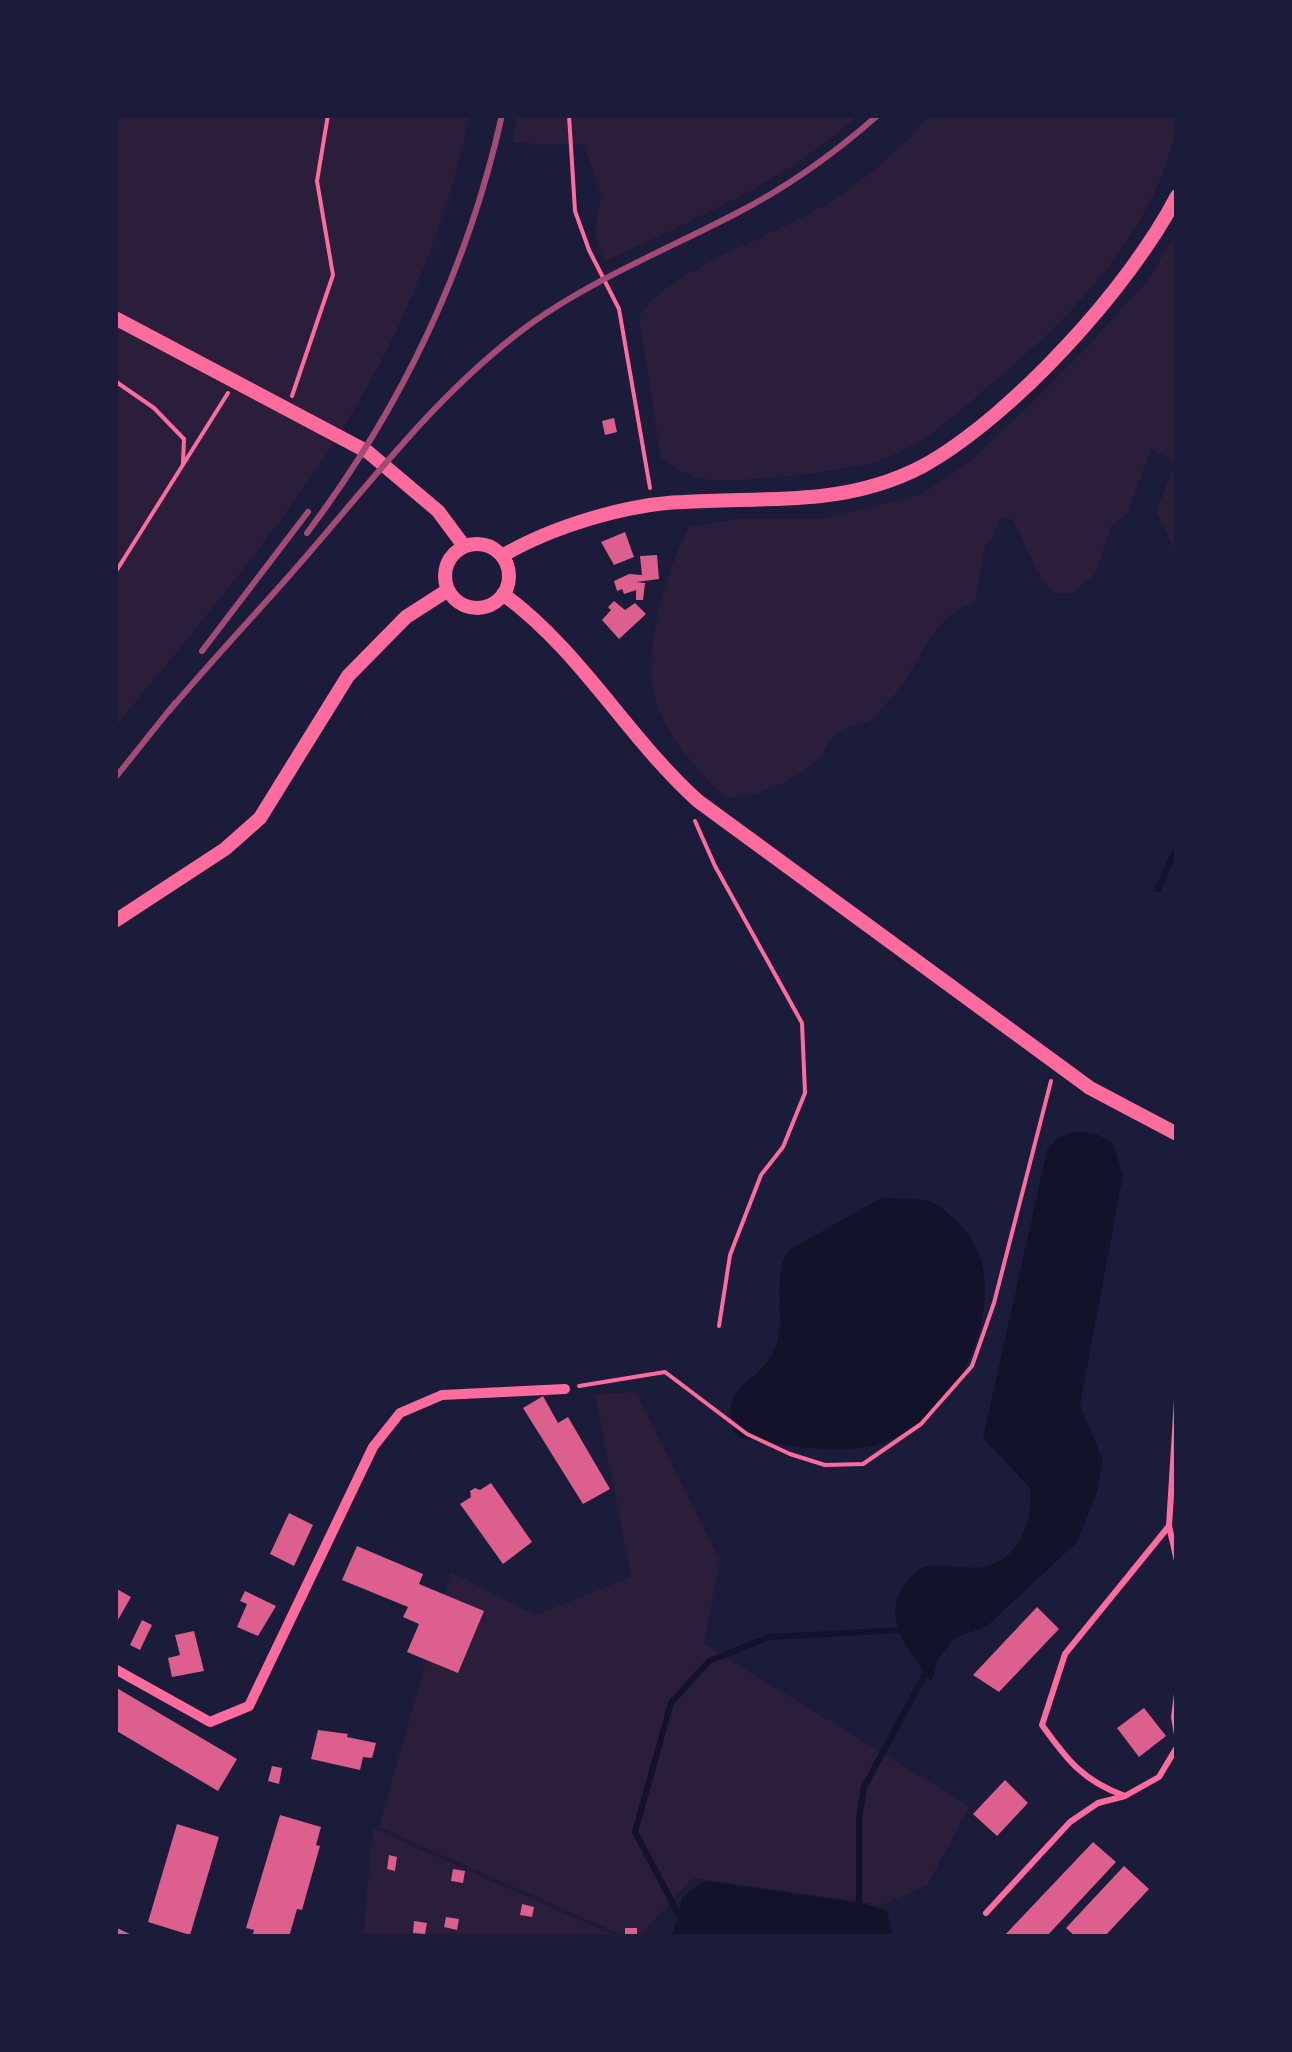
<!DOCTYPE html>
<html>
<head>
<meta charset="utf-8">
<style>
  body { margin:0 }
  #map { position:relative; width:1292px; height:2052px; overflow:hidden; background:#1b1b3a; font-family:Bitter,serif }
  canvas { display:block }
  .frame { position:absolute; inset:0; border:118px solid #1b1b3a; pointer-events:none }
</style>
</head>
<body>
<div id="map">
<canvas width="1292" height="2052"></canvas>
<div class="frame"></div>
</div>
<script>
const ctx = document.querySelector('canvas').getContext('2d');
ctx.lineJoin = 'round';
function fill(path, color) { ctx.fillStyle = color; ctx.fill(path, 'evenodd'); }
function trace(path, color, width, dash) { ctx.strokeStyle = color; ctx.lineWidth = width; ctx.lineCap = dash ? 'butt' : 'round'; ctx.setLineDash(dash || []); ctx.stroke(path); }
fill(new Path2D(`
  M 115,115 L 470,115 C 448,222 402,332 345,425 C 279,533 194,629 115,728 Z
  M 517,115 L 858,115 C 786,182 692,220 604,262 L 595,233 L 601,194 L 584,145 L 512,143 Z
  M 930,115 L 1177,115 L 1177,123 C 1156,236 1066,322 981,393 C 949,420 916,450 874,462 C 844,471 721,487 694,477 C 682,472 672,464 661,459 L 639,317 C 662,275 767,237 813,212 C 851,191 903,149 930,115 Z
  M 1177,232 L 1177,556 L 1156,511 L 1176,462 L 1151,449 L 1128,513 L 1111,527 L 1095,574 L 1072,593 L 1055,593 L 1044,584 L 1013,520 L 1001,516 L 993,536 L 985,546 L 975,603 C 941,612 926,646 910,673 C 901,688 888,702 877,715 C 866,727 847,724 836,734 C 829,740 826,752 819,759 C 804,775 743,806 724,795 C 714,789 705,776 697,768 C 675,745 651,706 651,674 C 651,626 667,569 689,527 L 735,519 L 820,519 L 921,494 L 972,460 L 1074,361 L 1148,280 Z
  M 636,1392 L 720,1560 L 704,1644 L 969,1806 L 928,1885 L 882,1905 L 693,1878 L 639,1937 L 626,1937 L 379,1827 L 451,1572 L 536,1615 L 631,1577 L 595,1394 Z
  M 373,1828 L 618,1937 L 363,1937 Z`), '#2a1e3b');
fill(new Path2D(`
  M 1074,1132 L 1094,1133 L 1113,1143 L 1123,1175 L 1080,1405 L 1103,1461 L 1097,1492 L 1077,1542 L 987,1626 L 955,1638 L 939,1658 L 931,1682 C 911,1651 880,1621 904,1585 C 909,1578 919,1567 928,1566 C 945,1564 964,1570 983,1567 C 1019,1561 1034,1520 1030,1488 L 983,1438 L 1047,1150 L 1058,1138 Z
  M 881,1198 C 896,1199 914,1198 928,1201 C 942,1205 954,1219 964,1229 C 1005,1276 979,1357 944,1401 C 929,1420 904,1436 881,1443 C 838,1457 786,1445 743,1438 L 733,1432 C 721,1379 758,1388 775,1348 C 788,1318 770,1277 789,1250 Z
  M 706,1881 L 861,1903 L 887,1911 L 893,1937 L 672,1937 L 683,1896 Z`), '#12122b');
trace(new Path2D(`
  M 1158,889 L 1177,846
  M 859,1911 L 859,1819 L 864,1787 L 930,1665
  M 679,1915 L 635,1832 L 671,1703 L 709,1661 L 769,1637 L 902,1630`), '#12122b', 6);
fill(new Path2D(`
  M 614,418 L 617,432 L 605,435 L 602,421 Z
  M 625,532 L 634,557 L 614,565 L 601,542 Z
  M 657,555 L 659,579 L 636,582 L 645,583 L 643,600 L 636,600 L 636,590 L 624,594 L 622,589 L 617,591 L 614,581 L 629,574 L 642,575 L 640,556 Z
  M 614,601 L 625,610 L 635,603 L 646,614 L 619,639 L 602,620 L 611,610 L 608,607 Z
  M 543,1396 L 558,1423 L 568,1417 L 610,1489 L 583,1504 L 523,1408 Z
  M 491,1483 L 532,1542 L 503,1564 L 460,1504 L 471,1497 L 470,1491 L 475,1488 L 480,1490 Z
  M 289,1513 L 313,1525 L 294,1566 L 270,1554 Z
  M 357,1546 L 423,1574 L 419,1584 L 484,1611 L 458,1673 L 407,1652 L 419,1624 L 403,1617 L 408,1607 L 342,1580 Z
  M 115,1588 L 131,1597 L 115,1625 Z
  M 245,1591 L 276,1606 L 258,1636 L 237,1627 L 247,1604 L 240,1601 Z
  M 1037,1607 L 1059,1629 L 999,1692 L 973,1675 Z
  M 142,1620 L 152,1625 L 140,1650 L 130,1645 Z
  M 194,1631 L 204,1671 L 172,1677 L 168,1658 L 180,1655 L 175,1635 Z
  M 115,1687 L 237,1759 L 218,1791 L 115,1730 Z
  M 1144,1708 L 1166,1736 L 1139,1757 L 1117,1728 Z
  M 318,1730 L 348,1734 L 347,1737 L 376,1743 L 372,1758 L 363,1757 L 360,1770 L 311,1759 Z
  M 272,1766 L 282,1768 L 279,1784 L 268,1781 Z
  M 1005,1780 L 1028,1803 L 997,1836 L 973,1814 Z
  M 280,1815 L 321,1827 L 316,1845 L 320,1846 L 302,1910 L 297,1909 L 289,1937 L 252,1937 L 254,1930 L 246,1928 Z
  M 177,1824 L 219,1837 L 190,1935 L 148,1922 Z
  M 1093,1842 L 1116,1862 L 1046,1937 L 1003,1937 Z
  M 389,1855 L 397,1857 L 395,1871 L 387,1869 Z
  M 1124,1866 L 1149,1889 L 1104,1937 L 1076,1937 L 1066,1928 Z
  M 453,1869 L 465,1871 L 463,1883 L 451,1881 Z
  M 522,1904 L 534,1907 L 532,1917 L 520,1915 Z
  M 446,1917 L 459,1919 L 457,1930 L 444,1927 Z
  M 414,1921 L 427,1923 L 425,1934 L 413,1933 Z
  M 115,1927 L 136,1937 L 115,1937 Z
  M 625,1928 L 637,1928 L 637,1937 L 625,1937 Z`), '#dd5f8e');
trace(new Path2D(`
  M 569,115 L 575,211 L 589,250 L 619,309 L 650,488
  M 115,381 L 154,408 L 184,439 L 183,463
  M 292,396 L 333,275 L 317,181 L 328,115
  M 115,573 L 228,393
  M 695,821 L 715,866 L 802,1023 L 805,1093 L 783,1147 L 761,1175 L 730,1255 L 719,1326
  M 579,1386 L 665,1372 L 747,1434 L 790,1454 L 825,1465 L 863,1464 L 921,1424 L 972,1366 L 994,1303 L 1051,1081`), '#ff6b9d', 4);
trace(new Path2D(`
  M 1177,1400 L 1169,1526 L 1177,1561
  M 1177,1694 L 1174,1717 L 1177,1735
  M 1125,1796 C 1083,1781 1067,1760 1042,1725 L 1065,1654 L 1169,1526
  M 986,1913 L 1070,1822 L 1098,1803 L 1125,1796 L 1159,1777 L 1177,1747`), '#ff6b9d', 6);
trace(new Path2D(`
  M 115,1669 L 210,1722 L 249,1706 L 373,1447 L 400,1413 L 442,1395 L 565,1389`), '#ff6b9d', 10);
trace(new Path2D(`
  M 115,318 L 368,452 L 438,511 L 464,546
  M445 576a32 32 0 1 1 64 0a32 32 0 1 1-64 0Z
  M 502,556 C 551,527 626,504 683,502 C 729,499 775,501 821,496 C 856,492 891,483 923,466 C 1013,416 1130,287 1177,196
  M 503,594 C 581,651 627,737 698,801 L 1090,1088 L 1177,1134
  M 115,921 L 225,849 L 260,818 L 348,676 L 406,617 L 448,590`), '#ff6b9d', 14);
trace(new Path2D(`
  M 307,533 C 401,408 468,268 502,115
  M 202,651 L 308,512
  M 169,711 C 208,665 249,621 289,576 C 366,489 435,394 529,325 C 593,279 666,250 735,214 C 788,187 834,154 878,115
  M 115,778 L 175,703`), '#a44b75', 6);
</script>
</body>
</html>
